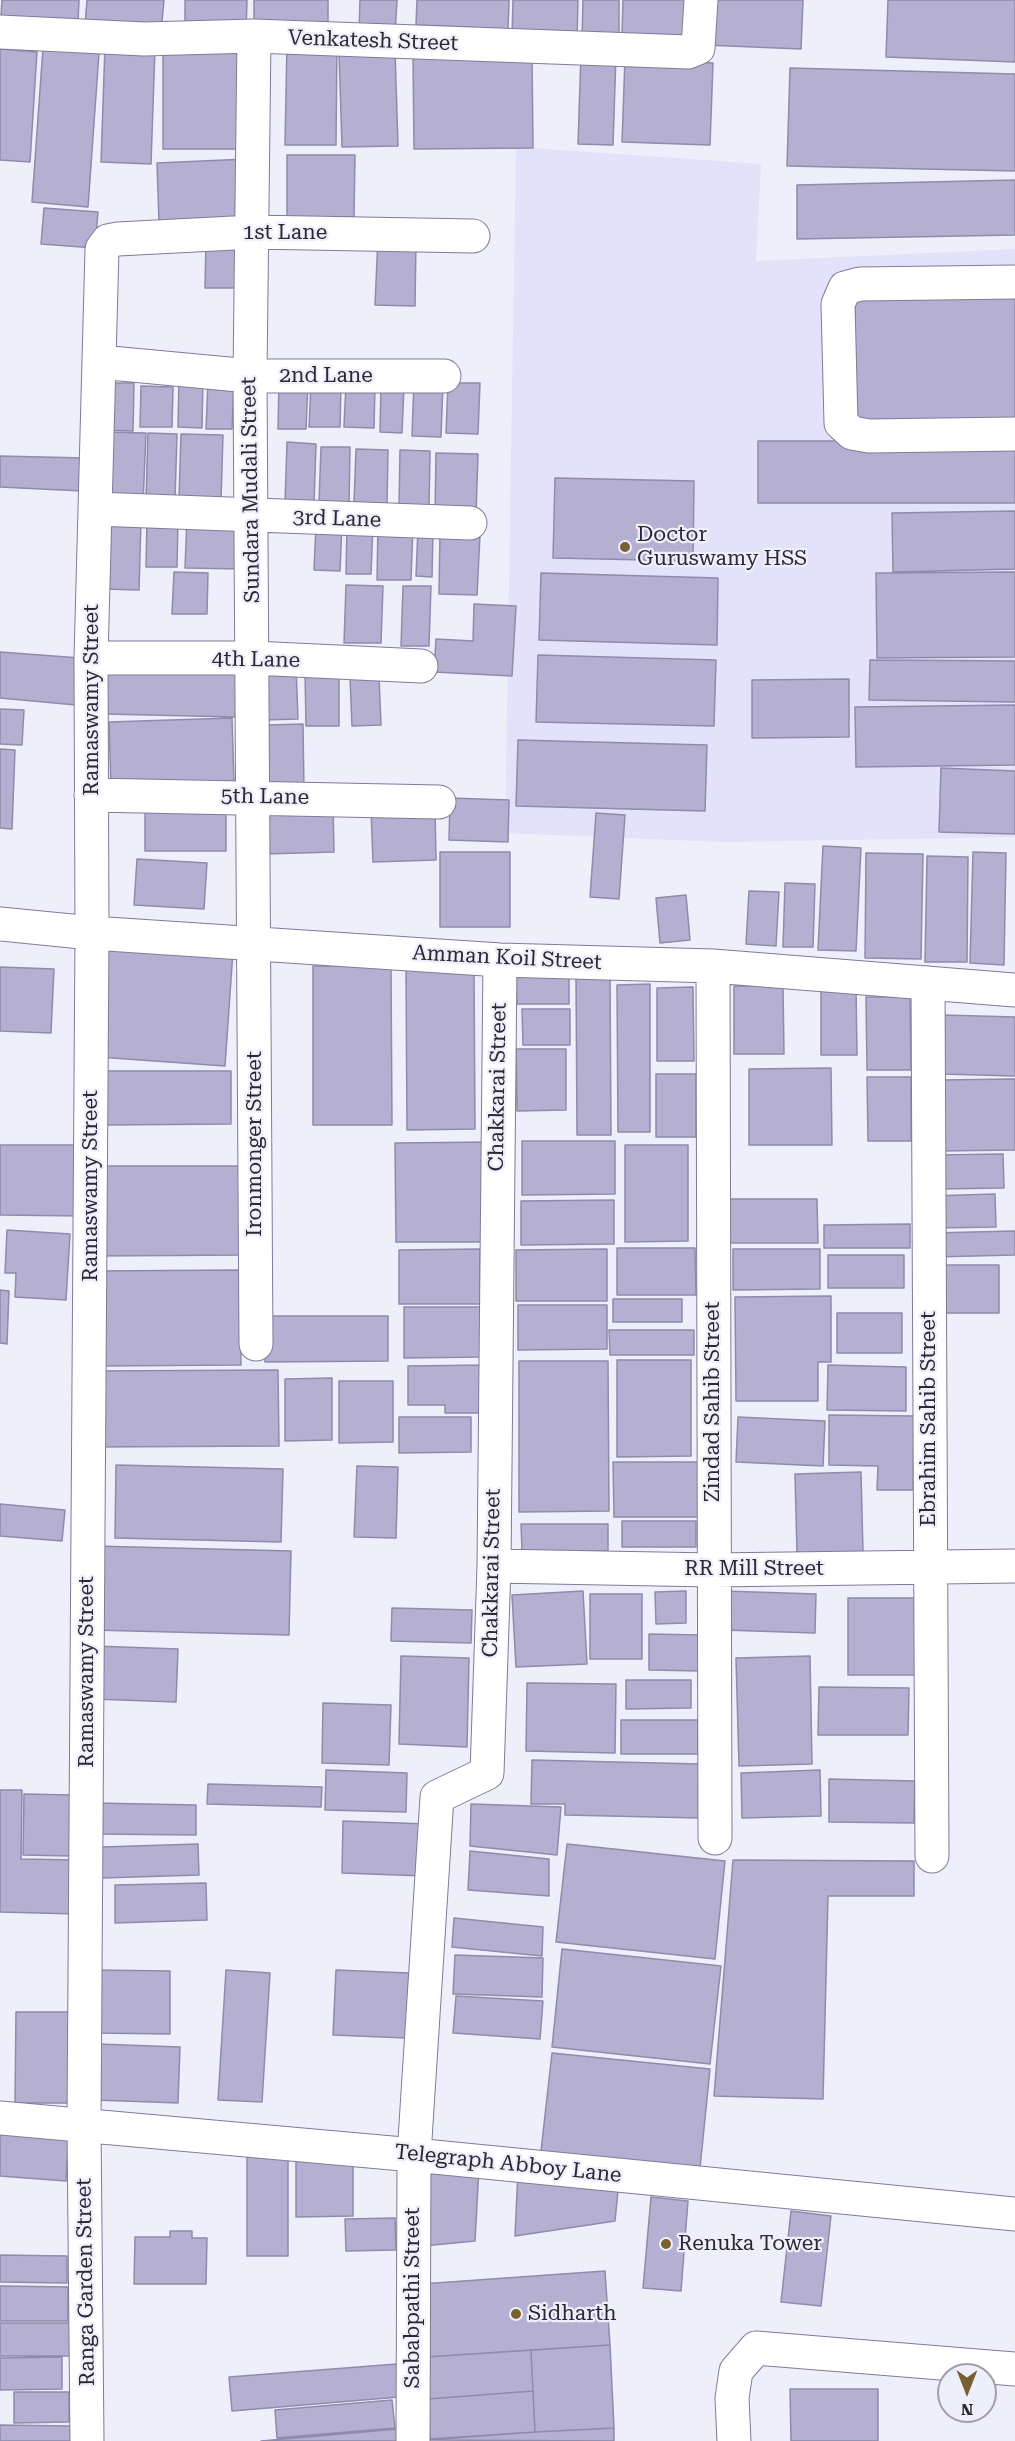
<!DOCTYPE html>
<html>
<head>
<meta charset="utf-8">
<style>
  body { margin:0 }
  #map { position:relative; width:1015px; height:2441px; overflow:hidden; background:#efeefb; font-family:"Roboto Serif",serif }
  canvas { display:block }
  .north { position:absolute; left:937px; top:2363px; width:60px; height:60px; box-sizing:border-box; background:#efeefb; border:2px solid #a09fab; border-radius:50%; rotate:180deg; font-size:16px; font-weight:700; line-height:24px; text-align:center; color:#292834 }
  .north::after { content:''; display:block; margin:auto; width:21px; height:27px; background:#796031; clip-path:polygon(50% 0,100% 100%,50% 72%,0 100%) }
</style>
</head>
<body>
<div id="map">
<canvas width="1015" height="2441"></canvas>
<div class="north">N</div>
</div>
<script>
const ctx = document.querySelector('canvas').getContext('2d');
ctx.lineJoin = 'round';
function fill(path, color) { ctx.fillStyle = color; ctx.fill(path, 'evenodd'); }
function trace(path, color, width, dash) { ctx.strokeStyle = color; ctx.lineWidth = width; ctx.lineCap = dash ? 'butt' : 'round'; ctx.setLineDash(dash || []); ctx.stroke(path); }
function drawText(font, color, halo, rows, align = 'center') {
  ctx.font = font + ' "Roboto Serif",serif'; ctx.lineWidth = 4.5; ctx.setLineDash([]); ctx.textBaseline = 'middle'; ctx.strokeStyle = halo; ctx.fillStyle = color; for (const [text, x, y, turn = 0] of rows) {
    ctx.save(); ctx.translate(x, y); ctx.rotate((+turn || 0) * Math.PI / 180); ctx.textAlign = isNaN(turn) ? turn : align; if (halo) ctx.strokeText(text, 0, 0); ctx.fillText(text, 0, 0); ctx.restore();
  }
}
fill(new Path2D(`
  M 516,147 L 761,164 L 756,261 L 1015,249 L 1015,837 L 725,842 L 505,833 Z`), '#e4e1fa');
const building = new Path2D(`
  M 2,0 L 79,0 L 78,22 L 1,17 Z
  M 87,0 L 164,0 L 161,32 L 85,26 Z
  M 185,0 L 247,0 L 246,32 L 185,31 Z
  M 254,0 L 328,0 L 328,32 L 254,32 Z
  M 360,0 L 397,0 L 395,35 L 359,33 Z
  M 417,0 L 509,0 L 508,29 L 416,25 Z
  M 513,0 L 578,0 L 577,41 L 512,39 Z
  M 583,0 L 619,0 L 619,41 L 582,41 Z
  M 623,0 L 696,0 L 696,36 L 622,35 Z
  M 707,0 L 803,0 L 801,49 L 705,45 Z
  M 888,0 L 1015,0 L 1015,62 L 886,57 Z
  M 287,42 L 337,42 L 336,145 L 285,145 Z
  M 105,46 L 155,48 L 151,164 L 101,162 Z
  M 43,48 L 99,53 L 88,207 L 32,202 Z
  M 0,49 L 37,52 L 30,162 L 0,160 Z
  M 163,49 L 244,50 L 243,149 L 163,149 Z
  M 395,50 L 398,146 L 342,147 L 339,51 Z
  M 581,54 L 616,55 L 613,145 L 578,144 Z
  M 532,55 L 533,148 L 414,149 L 413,56 Z
  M 625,59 L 713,63 L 710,145 L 622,142 Z
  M 790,68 L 1015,74 L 1015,171 L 787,166 Z
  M 287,155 L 355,155 L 354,217 L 287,217 Z
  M 247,159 L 250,219 L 159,223 L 157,163 Z
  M 1015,180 L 1015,235 L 797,239 L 797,185 Z
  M 44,208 L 98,212 L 95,248 L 41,244 Z
  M 378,238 L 416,239 L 415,306 L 375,305 Z
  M 206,240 L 244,241 L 244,288 L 205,288 Z
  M 1015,293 L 1015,424 L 851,427 L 855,300 Z
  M 179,378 L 203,378 L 202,428 L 178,427 Z
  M 208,381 L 234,382 L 232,429 L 206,429 Z
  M 279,381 L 308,382 L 306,429 L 278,429 Z
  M 414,381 L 443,383 L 441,437 L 412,436 Z
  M 105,383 L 134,383 L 133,431 L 104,430 Z
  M 311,383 L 341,384 L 340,427 L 309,427 Z
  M 346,383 L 375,384 L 374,428 L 344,427 Z
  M 448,383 L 480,383 L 478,434 L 446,433 Z
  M 141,386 L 173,387 L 172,427 L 140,427 Z
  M 381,386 L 404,386 L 402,433 L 380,432 Z
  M 102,432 L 146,433 L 143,503 L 100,501 Z
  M 148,433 L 177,434 L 175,499 L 146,498 Z
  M 181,434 L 223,435 L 221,500 L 179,499 Z
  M 758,441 L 1015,441 L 1015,503 L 758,503 Z
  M 287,442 L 316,444 L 314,503 L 285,503 Z
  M 321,447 L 350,447 L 349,504 L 319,504 Z
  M 356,449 L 388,450 L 387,504 L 354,503 Z
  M 400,450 L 430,451 L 429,508 L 399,507 Z
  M 436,453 L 478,454 L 476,516 L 435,515 Z
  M 0,456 L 85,458 L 82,491 L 0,487 Z
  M 555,478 L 694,481 L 693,561 L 553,558 Z
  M 1015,511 L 1015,569 L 893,572 L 892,513 Z
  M 147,518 L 178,519 L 177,567 L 146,567 Z
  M 187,518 L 244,520 L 243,569 L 185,568 Z
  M 105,519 L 141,520 L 139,590 L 102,589 Z
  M 316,524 L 342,524 L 340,571 L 314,570 Z
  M 378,524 L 413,525 L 411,580 L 377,580 Z
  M 347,525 L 373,525 L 371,574 L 346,574 Z
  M 418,529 L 433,530 L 432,577 L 416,576 Z
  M 440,534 L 480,535 L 477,595 L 439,594 Z
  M 174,572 L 208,573 L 207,614 L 172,614 Z
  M 1015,572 L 1015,657 L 877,658 L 876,573 Z
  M 541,573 L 718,578 L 717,645 L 539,640 Z
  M 346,585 L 383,586 L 381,643 L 344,643 Z
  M 403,586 L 431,586 L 429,646 L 401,646 Z
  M 474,604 L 516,606 L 512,676 L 434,672 L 436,639 L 473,641 Z
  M 0,652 L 80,658 L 76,705 L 0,698 Z
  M 538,655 L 716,660 L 714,726 L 536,722 Z
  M 870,660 L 1015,661 L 1015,702 L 869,700 Z
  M 296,666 L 298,719 L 263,720 L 262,667 Z
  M 106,668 L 237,671 L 236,717 L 105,714 Z
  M 339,671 L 339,726 L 306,726 L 305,672 Z
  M 379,677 L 381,725 L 352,726 L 350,678 Z
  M 849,679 L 849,737 L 752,738 L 752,680 Z
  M 1015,705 L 1015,765 L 856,767 L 855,707 Z
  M 0,709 L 24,710 L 22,745 L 0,744 Z
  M 232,718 L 234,783 L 111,787 L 109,722 Z
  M 303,724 L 304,793 L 268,794 L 267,725 Z
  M 518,740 L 707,745 L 705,811 L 516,806 Z
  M 0,749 L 15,750 L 12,829 L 0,828 Z
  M 941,768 L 1015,771 L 1015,834 L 939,832 Z
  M 450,798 L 509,800 L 508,842 L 449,840 Z
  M 145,800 L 226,800 L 226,851 L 145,851 Z
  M 333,806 L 334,852 L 265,854 L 264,808 Z
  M 435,809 L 436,860 L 373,862 L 371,811 Z
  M 596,813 L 625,815 L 619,899 L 590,897 Z
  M 823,846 L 861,848 L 856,951 L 818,950 Z
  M 440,852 L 510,852 L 510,927 L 440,927 Z
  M 973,852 L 1006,853 L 1004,965 L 970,963 Z
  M 866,853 L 923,854 L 921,959 L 865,958 Z
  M 927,856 L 968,857 L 967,962 L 925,962 Z
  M 137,859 L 207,863 L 204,909 L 134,905 Z
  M 785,883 L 815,884 L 813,947 L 783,947 Z
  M 749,891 L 779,892 L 776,946 L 746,944 Z
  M 686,895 L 690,940 L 660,943 L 656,898 Z
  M 106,943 L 233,951 L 225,1066 L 98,1057 Z
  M 313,966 L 391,966 L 392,1125 L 313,1125 Z
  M 0,967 L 54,969 L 51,1033 L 0,1031 Z
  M 474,969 L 475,1129 L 407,1130 L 406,970 Z
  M 516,974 L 569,974 L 569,1004 L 517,1004 Z
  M 576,975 L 610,975 L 611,1135 L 577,1135 Z
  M 650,984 L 650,1132 L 618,1132 L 617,985 Z
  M 734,986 L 783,986 L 784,1054 L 734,1054 Z
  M 693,987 L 694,1061 L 657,1061 L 657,988 Z
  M 821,987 L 856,987 L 857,1055 L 821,1055 Z
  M 866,997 L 910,997 L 911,1070 L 867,1070 Z
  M 522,1009 L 570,1009 L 570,1045 L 523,1045 Z
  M 942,1015 L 1015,1017 L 1015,1076 L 941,1074 Z
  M 516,1049 L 566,1049 L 566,1110 L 517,1111 Z
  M 831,1068 L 832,1145 L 749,1145 L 749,1069 Z
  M 105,1071 L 231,1071 L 231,1124 L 105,1125 Z
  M 656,1074 L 696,1074 L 696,1137 L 656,1137 Z
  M 867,1077 L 911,1077 L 911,1141 L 868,1141 Z
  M 1015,1079 L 1015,1150 L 941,1151 L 940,1080 Z
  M 522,1141 L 615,1141 L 615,1194 L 522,1195 Z
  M 491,1142 L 492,1242 L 396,1242 L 395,1143 Z
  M 0,1145 L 84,1145 L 84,1216 L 0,1215 Z
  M 625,1145 L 688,1145 L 688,1241 L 625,1242 Z
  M 1003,1154 L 1004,1188 L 937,1189 L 937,1155 Z
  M 92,1166 L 246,1166 L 247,1255 L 93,1256 Z
  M 995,1194 L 996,1227 L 930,1228 L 929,1196 Z
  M 730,1199 L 817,1199 L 818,1243 L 730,1243 Z
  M 614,1200 L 614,1244 L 521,1245 L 521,1201 Z
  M 910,1224 L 910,1248 L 824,1248 L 824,1225 Z
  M 7,1230 L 70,1234 L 66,1300 L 15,1297 L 16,1273 L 5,1273 Z
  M 1015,1231 L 1015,1255 L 932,1257 L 932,1233 Z
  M 617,1248 L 695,1248 L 696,1295 L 617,1295 Z
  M 480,1249 L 480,1304 L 399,1304 L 399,1250 Z
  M 607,1249 L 607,1301 L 516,1301 L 516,1250 Z
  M 733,1249 L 820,1249 L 820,1289 L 733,1290 Z
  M 828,1255 L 904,1255 L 904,1288 L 828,1288 Z
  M 931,1265 L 999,1265 L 999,1313 L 931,1313 Z
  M 240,1270 L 241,1365 L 98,1366 L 97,1271 Z
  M 0,1290 L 9,1291 L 7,1344 L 0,1343 Z
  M 831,1296 L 831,1362 L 818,1362 L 818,1401 L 736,1401 L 735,1297 Z
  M 613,1299 L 682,1299 L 682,1322 L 613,1322 Z
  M 518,1305 L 607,1305 L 607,1349 L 518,1350 Z
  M 404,1307 L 484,1307 L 485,1357 L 404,1358 Z
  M 837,1313 L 902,1313 L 902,1353 L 837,1353 Z
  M 265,1316 L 388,1316 L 388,1361 L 265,1362 Z
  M 609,1330 L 694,1330 L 694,1355 L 610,1355 Z
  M 617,1360 L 691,1360 L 691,1456 L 617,1457 Z
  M 519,1361 L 608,1361 L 609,1511 L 519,1512 Z
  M 486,1365 L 486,1413 L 445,1413 L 445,1405 L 408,1405 L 408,1366 Z
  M 828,1365 L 906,1367 L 906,1411 L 827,1410 Z
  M 278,1370 L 279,1446 L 91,1447 L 91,1371 Z
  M 332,1378 L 332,1440 L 285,1441 L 285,1379 Z
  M 339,1381 L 393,1381 L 393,1442 L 339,1443 Z
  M 829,1415 L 914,1416 L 913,1490 L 877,1490 L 878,1466 L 829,1465 Z
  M 399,1417 L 471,1417 L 471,1452 L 399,1453 Z
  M 738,1417 L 825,1421 L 823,1466 L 736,1462 Z
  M 613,1462 L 700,1462 L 700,1517 L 614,1517 Z
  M 116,1465 L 283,1469 L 281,1542 L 115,1538 Z
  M 357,1466 L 398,1467 L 396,1538 L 354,1537 Z
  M 861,1472 L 863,1552 L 797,1553 L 795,1474 Z
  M 0,1504 L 65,1510 L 62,1541 L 0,1536 Z
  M 622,1521 L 696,1521 L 696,1547 L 622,1547 Z
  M 521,1524 L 608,1524 L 608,1551 L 522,1551 Z
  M 94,1546 L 291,1551 L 289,1635 L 92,1630 Z
  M 583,1591 L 587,1664 L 516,1667 L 512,1595 Z
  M 686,1591 L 686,1623 L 656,1624 L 655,1592 Z
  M 724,1591 L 816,1594 L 815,1633 L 723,1630 Z
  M 590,1594 L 642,1594 L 642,1659 L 590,1659 Z
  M 848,1598 L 917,1598 L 916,1675 L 848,1675 Z
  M 392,1608 L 472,1610 L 471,1643 L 391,1641 Z
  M 649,1634 L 701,1635 L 700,1671 L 649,1670 Z
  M 94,1646 L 178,1649 L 176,1702 L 93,1699 Z
  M 401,1656 L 469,1658 L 467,1747 L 399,1744 Z
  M 810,1656 L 812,1764 L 739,1766 L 736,1658 Z
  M 626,1680 L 691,1680 L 691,1708 L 626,1709 Z
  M 527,1683 L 616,1684 L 615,1753 L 526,1751 Z
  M 819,1687 L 909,1688 L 908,1735 L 818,1735 Z
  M 323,1703 L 391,1705 L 389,1765 L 322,1763 Z
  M 621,1720 L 698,1720 L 698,1754 L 621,1754 Z
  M 532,1760 L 700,1764 L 699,1818 L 565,1815 L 565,1804 L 531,1804 Z
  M 326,1770 L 407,1773 L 406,1812 L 325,1810 Z
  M 820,1770 L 821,1816 L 742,1818 L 741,1773 Z
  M 829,1779 L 915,1781 L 914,1823 L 829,1822 Z
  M 208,1784 L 322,1787 L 321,1807 L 207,1804 Z
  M 0,1790 L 22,1790 L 21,1859 L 79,1860 L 78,1914 L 0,1912 Z
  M 24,1794 L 72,1795 L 70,1856 L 23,1855 Z
  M 95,1803 L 196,1805 L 196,1835 L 95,1834 Z
  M 471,1804 L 561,1807 L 557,1855 L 470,1846 Z
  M 343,1821 L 427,1824 L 425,1876 L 342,1873 Z
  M 198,1844 L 199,1875 L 102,1878 L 102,1847 Z
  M 567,1844 L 725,1861 L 715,1959 L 556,1942 Z
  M 470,1851 L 549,1859 L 549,1896 L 468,1890 Z
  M 733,1860 L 914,1861 L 914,1896 L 828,1896 L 823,2099 L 714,2096 Z
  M 206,1883 L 207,1920 L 115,1923 L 115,1885 Z
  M 454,1918 L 543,1927 L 542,1956 L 452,1947 Z
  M 562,1949 L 721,1966 L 710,2064 L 552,2047 Z
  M 455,1955 L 543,1958 L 542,1997 L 453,1994 Z
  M 95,1970 L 170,1971 L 170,2034 L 94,2033 Z
  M 226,1970 L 270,1973 L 262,2102 L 218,2100 Z
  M 336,1970 L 409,1973 L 406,2038 L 333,2035 Z
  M 456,1996 L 543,2001 L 540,2039 L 453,2033 Z
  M 16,2012 L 69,2012 L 68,2103 L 15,2103 Z
  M 97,2044 L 180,2047 L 178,2103 L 95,2100 Z
  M 552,2053 L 710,2069 L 700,2168 L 541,2151 Z
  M 0,2125 L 69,2131 L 66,2181 L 0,2176 Z
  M 247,2151 L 288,2151 L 288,2256 L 247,2256 Z
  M 353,2151 L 353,2216 L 296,2217 L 296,2152 Z
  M 426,2163 L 479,2168 L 475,2241 L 423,2246 Z
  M 518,2171 L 619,2181 L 615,2221 L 515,2236 Z
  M 651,2197 L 688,2201 L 681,2291 L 643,2288 Z
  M 791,2211 L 831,2216 L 821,2306 L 781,2302 Z
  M 395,2218 L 396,2250 L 346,2251 L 345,2219 Z
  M 170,2231 L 192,2231 L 192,2238 L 207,2238 L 206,2284 L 134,2284 L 135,2237 L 170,2237 Z
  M 0,2255 L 67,2256 L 67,2283 L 0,2282 Z
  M 605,2271 L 610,2345 L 426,2357 L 421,2284 Z
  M 0,2286 L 68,2287 L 68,2321 L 0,2321 Z
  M 0,2323 L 71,2323 L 71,2356 L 0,2356 Z
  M 610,2345 L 614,2428 L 535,2432 L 531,2350 Z
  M 531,2350 L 533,2391 L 428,2399 L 426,2357 Z
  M 62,2357 L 62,2389 L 0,2390 L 0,2358 Z
  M 397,2364 L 399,2397 L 232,2411 L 229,2377 Z
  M 790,2389 L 878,2389 L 878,2441 L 791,2441 Z
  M 533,2391 L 535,2432 L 430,2439 L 428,2399 Z
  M 14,2392 L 69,2392 L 69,2422 L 14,2423 Z
  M 392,2400 L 395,2428 L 277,2438 L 275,2410 Z
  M 0,2425 L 72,2426 L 72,2441 L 0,2441 Z
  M 614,2428 L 614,2441 L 427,2440 L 535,2432 Z
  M 398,2429 L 399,2441 L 261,2441 Z`);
fill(building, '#b5b0d1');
trace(building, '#8f8baa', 1.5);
const minor = new Path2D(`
  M 0,32 L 144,39 L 254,36 L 688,52 L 698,48 L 701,0
  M 254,36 L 250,376 L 256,1344
  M 1015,282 L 860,284 L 845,288 L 838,304 L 841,423 L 852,433 L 869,436 L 1015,434
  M 100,362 L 250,376 L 444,376
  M 95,509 L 470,523
  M 91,658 L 253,658 L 421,666
  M 91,795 L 439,802
  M 0,924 L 92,933 L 500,960 L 713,966 L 1015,990
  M 713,966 L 715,1838
  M 928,983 L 932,1856
  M 494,1566 L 713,1570 L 1015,1566
  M 0,2118 L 414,2155 L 1015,2214
  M 87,2441 L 84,2124 L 92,933 L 91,658 L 102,249 L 108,241 L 118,239 L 253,232 L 473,236
  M 413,2441 L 414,2155 L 437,1797 L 487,1773 L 494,1566 L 500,960
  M 734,2441 L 732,2398 L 736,2371 L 756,2348 L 1015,2369`);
trace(minor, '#7f7b99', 35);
trace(minor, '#fff', 33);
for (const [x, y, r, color] of [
  [625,547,6,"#796031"],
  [666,2244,6,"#796031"],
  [516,2314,6,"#796031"]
]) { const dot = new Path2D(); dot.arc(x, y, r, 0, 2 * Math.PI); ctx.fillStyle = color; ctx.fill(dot); trace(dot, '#efeefb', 2); }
drawText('21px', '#292834', '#efeefb', [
  ["Venkatesh Street",373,41,2],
  ["1st Lane",285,233],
  ["2nd Lane",326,376],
  ["Sundara Mudali Street",251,490,-91],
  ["3rd Lane",337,519,2],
  ["4th Lane",256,660,1],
  ["Ramaswamy Street",92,700,-90],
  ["5th Lane",265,797,1],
  ["Amman Koil Street",507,958,3],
  ["Chakkarai Street",498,1087,-89],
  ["Ironmonger Street",255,1144,-90],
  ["Ramaswamy Street",91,1186,-90],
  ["Zindad Sahib Street",713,1402,-90],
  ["Ebrahim Sahib Street",929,1419,-90],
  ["RR Mill Street",754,1569],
  ["Chakkarai Street",492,1573,-89],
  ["Ramaswamy Street",87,1672,-90],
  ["Telegraph Abboy Lane",508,2164,6],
  ["Ranga Garden Street",86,2282,-91],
  ["Sababpathi Street",413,2298,-90]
]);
drawText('21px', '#292834', '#efeefb', [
  ["Doctor",637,535],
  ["Guruswamy HSS",637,559],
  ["Renuka Tower",678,2244],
  ["Sidharth",528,2314]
], 'left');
</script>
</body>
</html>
